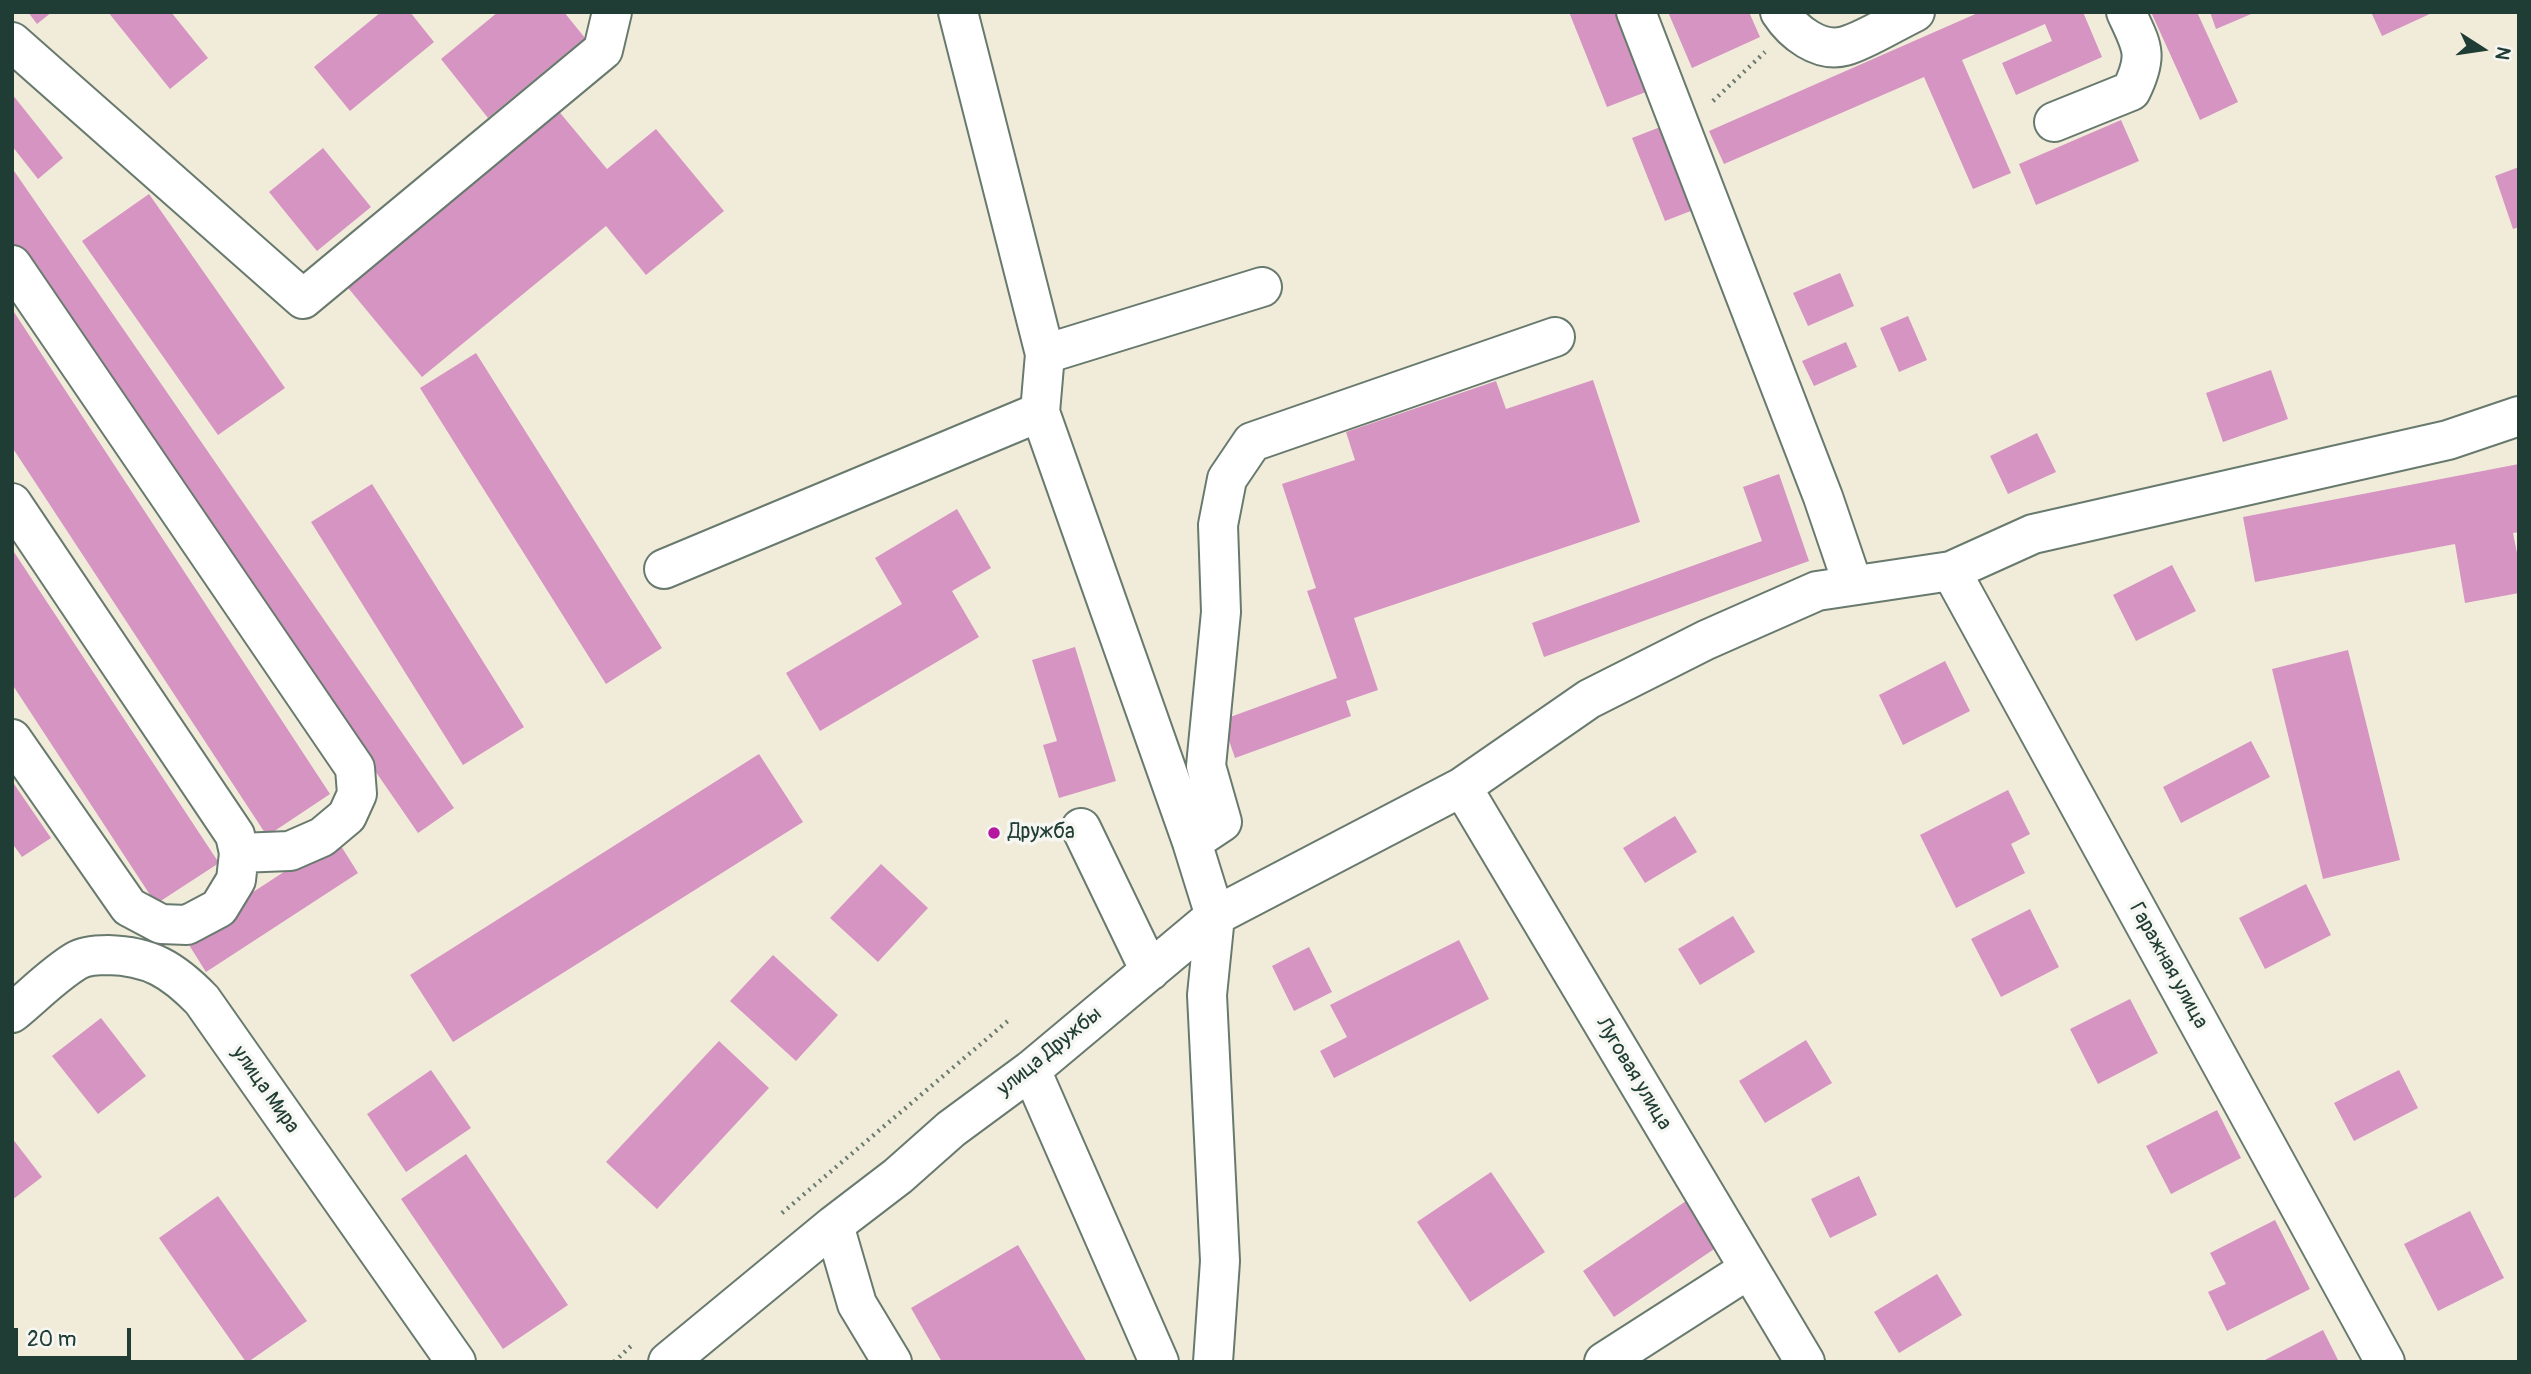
<!DOCTYPE html>
<html>
<head>
<meta charset="utf-8">
<style>
  body { margin:0 }
  #map { position:relative; width:2531px; height:1374px; overflow:hidden; background:#f1ecda; font-family:Pangolin,sans-serif }
  canvas { display:block }
  .frame { position:absolute; inset:0; border:14px solid #1f3d34; pointer-events:none }
  .north { position:absolute; left:2447px; top:14px; width:70px; height:70px; -webkit-text-stroke:5px #f6f6f2; paint-order:stroke; rotate:102deg; font-size:19px; font-weight:700; line-height:28px; text-align:center; color:#1f3d34 }
  .north::after { content:''; display:block; margin:auto; width:24px; height:32px; background:#1f3d34; clip-path:polygon(50% 0,100% 100%,50% 72%,0 100%) }
  .scale { position:absolute; left:14px; top:1328px; width:117px; height:32px; box-sizing:border-box; border:4px solid #1f3d34; border-top:0; padding-left:9px; font-size:21px; line-height:24px; white-space:nowrap; color:#1f3d34; -webkit-text-stroke:5px #f6f6f2; paint-order:stroke }
</style>
</head>
<body>
<div id="map">
<canvas width="2531" height="1374"></canvas>
<div class="frame"></div>
<div class="north">N</div>
<div class="scale">20 m</div>
</div>
<script>
const ctx = document.querySelector('canvas').getContext('2d');
ctx.lineJoin = 'round';
function fill(path, color) { ctx.fillStyle = color; ctx.fill(path, 'evenodd'); }
function trace(path, color, width, dash) { ctx.strokeStyle = color; ctx.lineWidth = width; ctx.lineCap = dash ? 'butt' : 'round'; ctx.setLineDash(dash || []); ctx.stroke(path); }
function drawText(font, color, halo, rows, align = 'center') {
  ctx.font = font + ' Pangolin,sans-serif'; ctx.lineWidth = 7; ctx.setLineDash([]); ctx.textBaseline = 'middle'; ctx.strokeStyle = halo; ctx.fillStyle = color; for (const [text, x, y, turn = 0] of rows) {
    ctx.save(); ctx.translate(x, y); ctx.rotate((+turn || 0) * Math.PI / 180); ctx.textAlign = isNaN(turn) ? turn : align; if (halo) ctx.strokeText(text, 0, 0); ctx.fillText(text, 0, 0); ctx.restore();
  }
}
fill(new Path2D(`
  M 28,12 L 52,12 L 37,24 Z
  M 108,12 L 171,12 L 208,58 L 170,89 Z
  M 381,12 L 410,12 L 434,42 L 350,111 L 314,67 Z
  M 498,12 L 564,12 L 585,38 L 488,118 L 441,59 Z
  M 1569,12 L 1619,12 L 1651,90 L 1607,107 Z
  M 1668,12 L 1749,12 L 1760,37 L 1692,68 Z
  M 1980,12 L 2083,12 L 2102,57 L 2016,95 L 2002,63 L 2052,41 L 2045,24 L 1962,60 L 2011,173 L 1973,189 L 1924,77 L 1724,164 L 1709,131 Z
  M 2151,12 L 2197,12 L 2238,102 L 2200,120 Z
  M 2210,12 L 2256,12 L 2216,29 Z
  M 2371,12 L 2434,12 L 2382,36 Z
  M 12,94 L 63,158 L 38,179 L 12,146 Z
  M 556,108 L 607,169 L 656,129 L 724,211 L 646,275 L 606,226 L 422,377 L 344,283 Z
  M 2121,120 L 2139,161 L 2036,205 L 2019,164 Z
  M 1668,124 L 1701,207 L 1665,221 L 1632,138 Z
  M 323,148 L 371,207 L 317,251 L 269,192 Z
  M 2519,167 L 2519,227 L 2513,229 L 2495,176 Z
  M 12,168 L 454,808 L 418,833 L 12,245 Z
  M 149,194 L 285,388 L 218,435 L 82,241 Z
  M 1840,273 L 1854,306 L 1808,326 L 1793,293 Z
  M 12,309 L 330,794 L 267,836 L 12,447 Z
  M 1908,316 L 1927,360 L 1899,372 L 1880,328 Z
  M 1846,342 L 1857,367 L 1814,386 L 1802,361 Z
  M 476,353 L 662,648 L 606,684 L 420,388 Z
  M 2271,370 L 2288,419 L 2223,442 L 2206,393 Z
  M 1593,380 L 1640,522 L 1354,618 L 1378,690 L 1346,701 L 1351,716 L 1235,758 L 1222,720 L 1337,678 L 1307,591 L 1316,588 L 1282,484 L 1355,460 L 1346,432 L 1496,381 L 1506,409 Z
  M 2037,433 L 2056,472 L 2008,494 L 1990,456 Z
  M 2519,464 L 2519,532 L 2513,533 L 2519,563 L 2519,593 L 2465,603 L 2455,544 L 2255,582 L 2243,517 Z
  M 1779,474 L 1809,561 L 1544,657 L 1532,623 L 1762,541 L 1743,487 Z
  M 372,484 L 524,727 L 463,765 L 311,522 Z
  M 957,509 L 991,568 L 952,591 L 979,637 L 820,731 L 786,673 L 902,604 L 875,558 Z
  M 12,549 L 219,863 L 156,904 L 12,684 Z
  M 2172,565 L 2196,611 L 2136,641 L 2113,595 Z
  M 1075,647 L 1116,781 L 1059,798 L 1043,745 L 1057,741 L 1032,660 Z
  M 2348,650 L 2400,860 L 2323,879 L 2272,669 Z
  M 1945,661 L 1970,711 L 1903,745 L 1879,695 Z
  M 2251,741 L 2270,777 L 2181,823 L 2163,787 Z
  M 759,754 L 803,822 L 453,1042 L 410,975 Z
  M 12,781 L 51,838 L 22,857 L 12,843 Z
  M 2008,790 L 2030,834 L 2011,844 L 2025,873 L 1956,908 L 1920,835 Z
  M 1675,816 L 1697,852 L 1645,883 L 1623,848 Z
  M 336,838 L 358,873 L 206,972 L 184,937 Z
  M 881,864 L 928,908 L 878,962 L 830,918 Z
  M 2306,884 L 2331,935 L 2265,969 L 2239,918 Z
  M 2030,909 L 2059,967 L 2001,997 L 1971,939 Z
  M 1733,916 L 1755,952 L 1700,985 L 1678,949 Z
  M 1459,940 L 1489,999 L 1334,1078 L 1320,1051 L 1347,1037 L 1330,1005 Z
  M 1309,947 L 1332,992 L 1294,1011 L 1272,966 Z
  M 773,955 L 838,1015 L 796,1061 L 730,1001 Z
  M 2130,999 L 2158,1053 L 2098,1084 L 2070,1029 Z
  M 101,1018 L 146,1076 L 98,1114 L 52,1056 Z
  M 1806,1040 L 1832,1083 L 1765,1123 L 1739,1081 Z
  M 719,1041 L 769,1088 L 657,1209 L 606,1162 Z
  M 431,1070 L 471,1128 L 406,1172 L 367,1114 Z
  M 2399,1070 L 2418,1108 L 2354,1141 L 2334,1103 Z
  M 2217,1110 L 2241,1158 L 2171,1194 L 2146,1146 Z
  M 12,1138 L 42,1177 L 12,1200 Z
  M 466,1154 L 568,1305 L 503,1349 L 401,1199 Z
  M 1491,1172 L 1545,1252 L 1470,1302 L 1417,1222 Z
  M 1859,1176 L 1877,1215 L 1830,1238 L 1811,1199 Z
  M 218,1196 L 307,1321 L 248,1362 L 246,1362 L 159,1238 Z
  M 1689,1199 L 1720,1245 L 1614,1317 L 1583,1271 Z
  M 2470,1211 L 2504,1278 L 2438,1311 L 2404,1244 Z
  M 2275,1220 L 2310,1289 L 2227,1331 L 2208,1292 L 2226,1284 L 2210,1253 Z
  M 1018,1245 L 1087,1362 L 942,1362 L 911,1308 Z
  M 1937,1274 L 1962,1315 L 1899,1353 L 1874,1312 Z
  M 2323,1330 L 2339,1362 L 2261,1362 Z`), '#d594c1');
const minor = new Path2D(`
  M 958,12 L 1045,354 L 1040,412 L 1192,842 L 1215,916 L 1207,995 L 1220,1261 L 1213,1362
  M 1636,12 L 1823,497 L 1853,585
  M 1780,12 C 1793,32 1819,53 1845,46 C 1864,41 1896,21 1915,12
  M 12,42 L 303,299 L 603,50 L 612,12
  M 2054,122 L 2131,91 C 2149,54 2142,47 2126,12
  M 12,265 L 355,768 L 357,794 L 347,816 L 322,837 L 290,851 L 239,853
  M 1045,354 L 1262,287
  M 12,503 L 235,835 L 239,853 L 236,880 L 219,908 L 187,925 L 161,924 L 129,907 L 12,739
  M 664,569 L 1040,412
  M 1951,571 L 2385,1362
  M 1462,787 L 1805,1362
  M 1081,828 L 1150,971
  M 1192,842 L 1222,822 L 1206,766 L 1221,612 L 1218,525 L 1227,479 L 1252,442 L 1555,337
  M 12,1013 C 33,996 53,975 76,961 C 84,956 98,955 108,955 C 150,956 173,970 202,1000 L 456,1362
  M 1031,1070 L 1159,1362
  M 834,1225 L 857,1304 L 892,1362
  M 668,1362 L 834,1225 L 898,1176 L 951,1129 L 1031,1070 L 1215,916 L 1462,787 L 1589,699 L 1706,640 L 1817,591 L 1951,571 L 2033,534 L 2448,440 L 2519,416
  M 1604,1362 L 1749,1269`);
trace(minor, '#687a6e', 42);
trace(new Path2D(`
  M 1713,101 L 1765,52
  M 782,1213 L 1009,1020
  M 614,1362 L 631,1346`), '#687a6e', 4.5, [2, 5]);
trace(minor, '#fff', 38);
for (const [x, y, r, color] of [
  [994,833,7,"#b5179e"]
]) { const dot = new Path2D(); dot.arc(x, y, r, 0, 2 * Math.PI); ctx.fillStyle = color; ctx.fill(dot); trace(dot, '#f6f6f2', 2.5); }
drawText('21px', '#1f3d34', '#f6f6f2', [
  ["Дружба",1008,833]
], 'left');
drawText('21px', '#1f3d34', '#f6f6f2', [
  ["Гаражная улица",2168,966,61],
  ["улица Дружбы",1050,1052,-39],
  ["Луговая улица",1633,1074,59],
  ["улица Мира",265,1090,55]
]);
</script>
</body>
</html>
